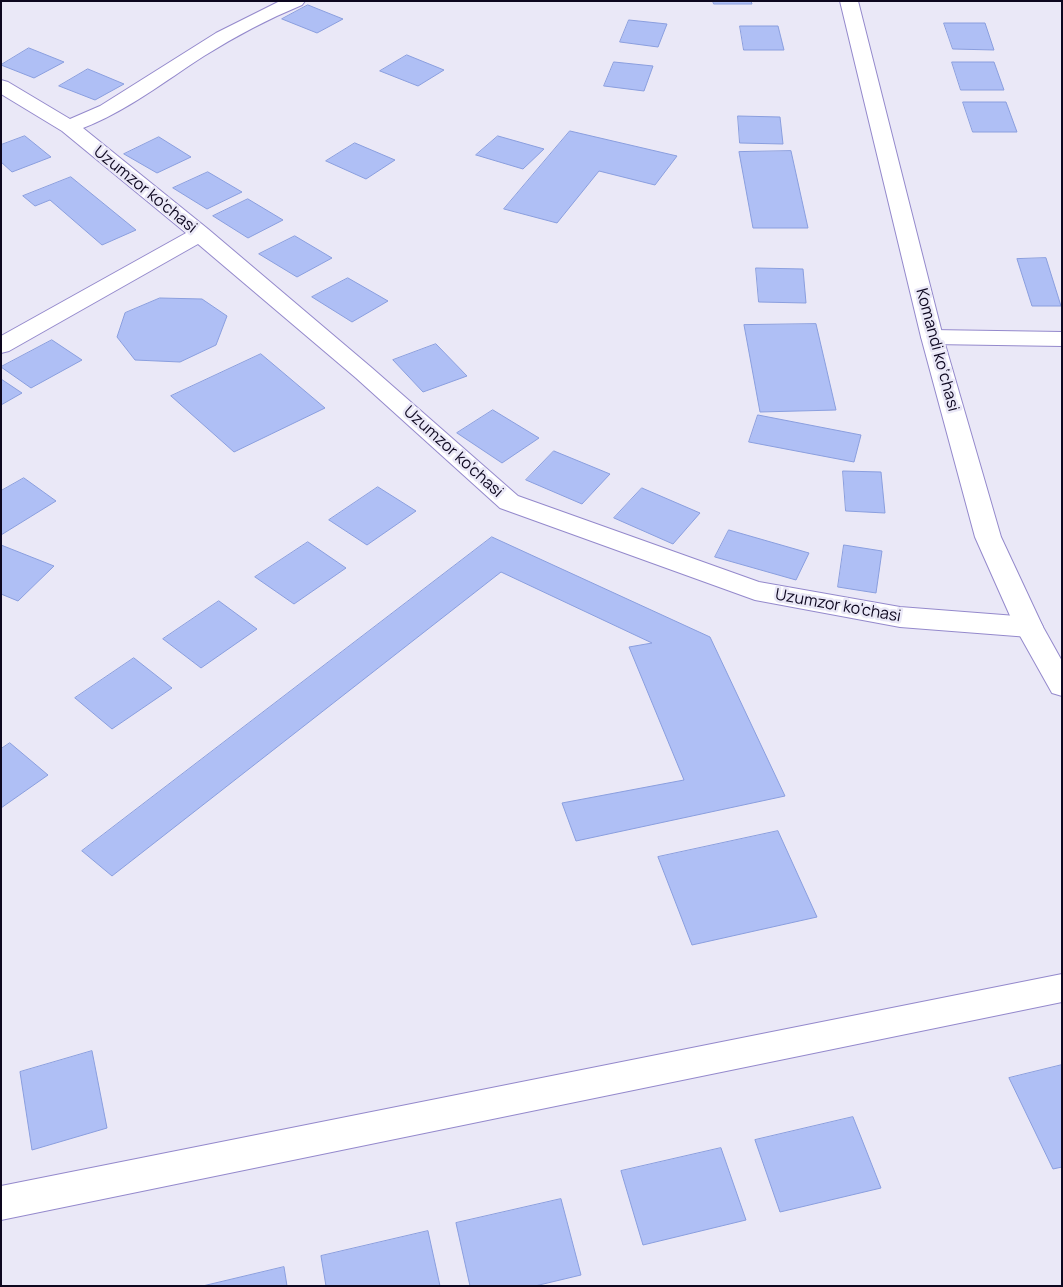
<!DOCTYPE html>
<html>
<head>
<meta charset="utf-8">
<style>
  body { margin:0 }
  #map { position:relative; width:1063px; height:1287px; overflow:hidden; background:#eae8f7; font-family:Manrope,sans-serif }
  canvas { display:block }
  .frame { position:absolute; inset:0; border:2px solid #0d071f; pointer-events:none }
</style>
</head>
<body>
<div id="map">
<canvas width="1063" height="1287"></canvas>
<div class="frame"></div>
</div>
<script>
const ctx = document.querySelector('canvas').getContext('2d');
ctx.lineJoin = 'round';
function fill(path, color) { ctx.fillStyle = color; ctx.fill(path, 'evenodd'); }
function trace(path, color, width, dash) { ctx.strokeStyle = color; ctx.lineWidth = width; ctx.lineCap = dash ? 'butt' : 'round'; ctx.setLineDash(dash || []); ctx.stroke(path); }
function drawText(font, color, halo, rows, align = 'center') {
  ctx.font = font + ' Manrope,sans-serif'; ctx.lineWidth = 5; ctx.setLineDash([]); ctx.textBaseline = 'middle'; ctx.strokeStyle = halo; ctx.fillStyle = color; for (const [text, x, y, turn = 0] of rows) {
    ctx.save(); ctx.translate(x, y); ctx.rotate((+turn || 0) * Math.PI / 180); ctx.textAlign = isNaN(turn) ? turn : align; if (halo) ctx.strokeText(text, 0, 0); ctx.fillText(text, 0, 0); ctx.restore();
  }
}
const building = new Path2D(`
  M 713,1 L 751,1 L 752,4 L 714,4 Z
  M 308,5 L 343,19 L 317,33 L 282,19 Z
  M 629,20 L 667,24 L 658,47 L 620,42 Z
  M 944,23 L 985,23 L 994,50 L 953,49 Z
  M 740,26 L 778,26 L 784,50 L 744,50 Z
  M 29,48 L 64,62 L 34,78 L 1,65 Z
  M 407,55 L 444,70 L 418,86 L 380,71 Z
  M 614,62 L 653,66 L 644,91 L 604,86 Z
  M 952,62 L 994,62 L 1004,90 L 961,90 Z
  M 88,69 L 124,84 L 95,100 L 59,86 Z
  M 963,102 L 1006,102 L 1017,132 L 973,132 Z
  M 738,116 L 780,117 L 783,144 L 740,143 Z
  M 570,131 L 677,156 L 655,185 L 599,171 L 557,223 L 504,209 Z
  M 25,136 L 51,157 L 12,172 L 1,162 L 1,145 Z
  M 498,136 L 544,149 L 523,169 L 476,155 Z
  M 159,137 L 191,157 L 157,173 L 124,154 Z
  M 355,143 L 395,160 L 366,179 L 326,161 Z
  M 791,151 L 808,228 L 753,228 L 739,152 Z
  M 208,172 L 242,192 L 207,209 L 173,188 Z
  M 71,177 L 136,230 L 102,245 L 50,200 L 35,206 L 23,196 Z
  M 248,199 L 283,220 L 248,238 L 213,216 Z
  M 295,236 L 332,258 L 297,277 L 259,254 Z
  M 1046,258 L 1061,306 L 1032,306 L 1017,259 Z
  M 756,268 L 803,269 L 806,303 L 759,302 Z
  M 348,278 L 388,301 L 352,322 L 312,297 Z
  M 160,298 L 202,299 L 227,316 L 216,345 L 180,362 L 135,360 L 117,337 L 125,313 Z
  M 816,324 L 836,410 L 760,412 L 744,325 Z
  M 52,340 L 82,360 L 31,388 L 1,367 Z
  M 436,344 L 467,376 L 423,392 L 393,360 Z
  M 261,354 L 325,408 L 234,452 L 171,396 Z
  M 1,379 L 22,393 L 1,405 Z
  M 493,410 L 539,438 L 502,463 L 457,433 Z
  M 758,415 L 861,435 L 854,462 L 749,442 Z
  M 554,451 L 610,474 L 582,504 L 526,480 Z
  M 843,471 L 881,472 L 885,513 L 846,511 Z
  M 24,478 L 56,501 L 1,535 L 1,491 Z
  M 378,487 L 416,511 L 367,545 L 329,520 Z
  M 642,488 L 700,513 L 673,544 L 614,518 Z
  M 729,530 L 809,553 L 796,580 L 715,557 Z
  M 492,537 L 710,637 L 785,796 L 576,841 L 562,803 L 684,780 L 629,647 L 652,643 L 501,572 L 112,876 L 82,851 Z
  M 308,542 L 346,568 L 294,604 L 255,577 Z
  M 1,545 L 54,566 L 18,601 L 1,594 Z
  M 844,545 L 882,551 L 876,593 L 838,587 Z
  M 219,601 L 257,629 L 201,668 L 163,639 Z
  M 134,658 L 172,688 L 112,729 L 75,698 Z
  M 10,743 L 48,775 L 1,808 L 1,749 Z
  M 778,831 L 817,917 L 692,945 L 658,857 Z
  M 92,1051 L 107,1128 L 32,1150 L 20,1072 Z
  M 1062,1065 L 1062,1167 L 1053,1169 L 1009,1078 Z
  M 853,1117 L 881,1188 L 780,1212 L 755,1140 Z
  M 721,1148 L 746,1220 L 643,1245 L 621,1171 Z
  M 561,1199 L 581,1275 L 535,1286 L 470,1286 L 456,1223 Z
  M 428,1231 L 440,1286 L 326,1286 L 321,1256 Z
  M 284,1267 L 287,1286 L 203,1286 Z`);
fill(building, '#afbff5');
trace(building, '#8a9ede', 1);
const minor = new Path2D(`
  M 280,1 L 305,1 L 302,5 C 268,19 236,36 204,56 C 165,81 127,111 83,128 L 208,229 L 372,368 L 518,496 L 759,582 L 900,607 L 1029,617 L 1039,620 L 1043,627 L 1039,634 L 1029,637 L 900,627 L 755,600 L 500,508 L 356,378 L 198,244 L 9,351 L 1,353 L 1,336 L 186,233 L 62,131 L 1,94 L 1,80 L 8,82 L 70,119 L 100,106 L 216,33 Z
  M 932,330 L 1062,332 L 1062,346 L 932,344 L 924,342 L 921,337 L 924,332 Z
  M 1062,974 L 1062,1002 L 1,1220 L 1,1186 Z`);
const major = new Path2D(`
  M 840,1 L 858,1 L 943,337 L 1001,537 L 1043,627 L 1062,661 L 1062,696 L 1052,693 L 1015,627 L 975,537 L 921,337 Z`);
trace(minor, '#9489cc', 2);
trace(major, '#9489cc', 2);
fill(minor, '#fff');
fill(major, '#fff');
drawText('16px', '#0d071f', '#eae8f7', [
  ["Uzumzor ko'chasi",145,190,39],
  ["Komandi ko‘chasi",937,350,75],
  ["Uzumzor ko'chasi",453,452,42],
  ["Uzumzor ko'chasi",838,606,10]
]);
</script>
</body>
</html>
